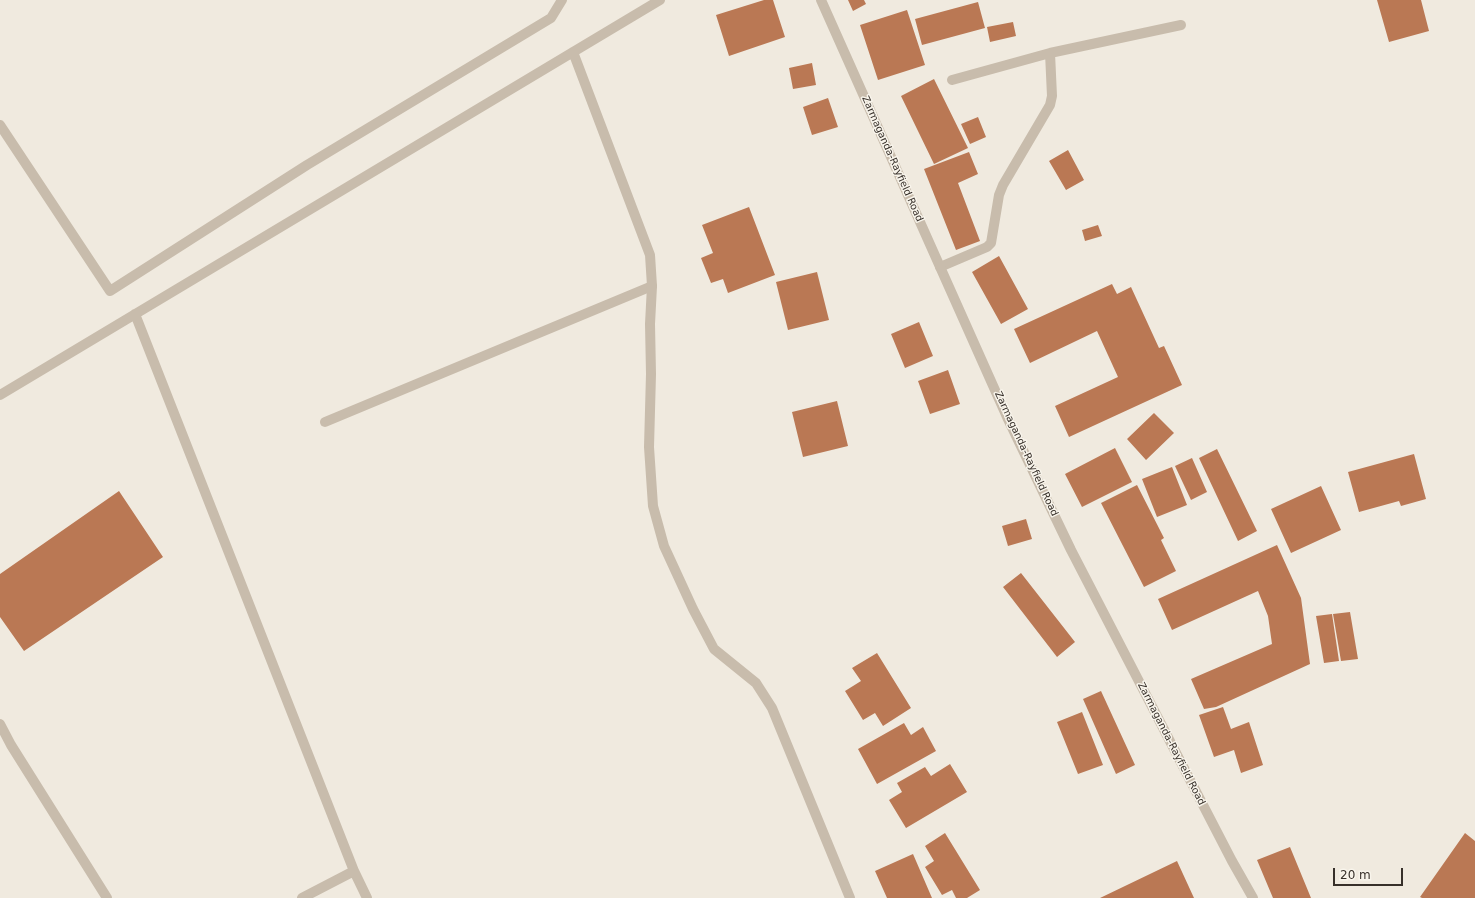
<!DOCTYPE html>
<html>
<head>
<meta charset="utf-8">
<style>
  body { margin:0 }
  #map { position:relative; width:1475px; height:898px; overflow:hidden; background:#f0eadf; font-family:"DejaVu Sans",sans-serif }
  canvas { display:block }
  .scale { position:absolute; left:1333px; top:868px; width:70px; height:18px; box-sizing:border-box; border:2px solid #37302a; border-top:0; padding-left:5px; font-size:12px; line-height:14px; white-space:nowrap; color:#37302a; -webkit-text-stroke:3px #f8f4eb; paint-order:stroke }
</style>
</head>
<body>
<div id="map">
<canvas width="1475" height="898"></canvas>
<div class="scale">20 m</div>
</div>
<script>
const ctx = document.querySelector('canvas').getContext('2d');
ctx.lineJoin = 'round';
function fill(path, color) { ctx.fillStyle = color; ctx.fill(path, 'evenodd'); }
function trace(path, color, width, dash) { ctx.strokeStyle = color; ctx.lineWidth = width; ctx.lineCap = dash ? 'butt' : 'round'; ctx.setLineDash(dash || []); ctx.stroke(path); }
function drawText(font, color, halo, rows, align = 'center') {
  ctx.font = font + ' "DejaVu Sans",sans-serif'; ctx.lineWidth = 3; ctx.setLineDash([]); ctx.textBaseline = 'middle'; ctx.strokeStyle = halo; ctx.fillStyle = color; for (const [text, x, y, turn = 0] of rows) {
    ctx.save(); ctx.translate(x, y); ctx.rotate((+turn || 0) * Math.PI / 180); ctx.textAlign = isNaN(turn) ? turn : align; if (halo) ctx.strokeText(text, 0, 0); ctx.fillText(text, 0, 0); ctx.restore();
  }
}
fill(new Path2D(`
  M 764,0 L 773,0 L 785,37 L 729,56 L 716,15 Z
  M 848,0 L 864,0 L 866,4 L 853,11 Z
  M 1377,0 L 1421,0 L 1429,31 L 1389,42 Z
  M 978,2 L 985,28 L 922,45 L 915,19 Z
  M 907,10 L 925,65 L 878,80 L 860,25 Z
  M 1013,22 L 1016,36 L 990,42 L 987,27 Z
  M 812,63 L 816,85 L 793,89 L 789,68 Z
  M 934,79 L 968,148 L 934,164 L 901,96 Z
  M 828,98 L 838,127 L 812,135 L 803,107 Z
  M 978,117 L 986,137 L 970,144 L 961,124 Z
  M 1068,150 L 1084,180 L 1066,190 L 1049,161 Z
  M 969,152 L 978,174 L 958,183 L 980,241 L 956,250 L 924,169 Z
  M 749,207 L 775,275 L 728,293 L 723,279 L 711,283 L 701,258 L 713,253 L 702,225 Z
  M 1098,225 L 1102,236 L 1085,241 L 1082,230 Z
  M 999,256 L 1028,309 L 1001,324 L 972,272 Z
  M 817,272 L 829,320 L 788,330 L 776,282 Z
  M 1112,284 L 1117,294 L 1131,287 L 1159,348 L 1164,346 L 1182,385 L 1069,437 L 1055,406 L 1118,377 L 1097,331 L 1030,363 L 1014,329 Z
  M 919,322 L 933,356 L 905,368 L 891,334 Z
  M 948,370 L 960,404 L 930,414 L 918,381 Z
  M 837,401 L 848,446 L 803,457 L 792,412 Z
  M 1154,413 L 1174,433 L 1146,460 L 1127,439 Z
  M 1115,448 L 1132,482 L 1082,507 L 1065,474 Z
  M 1217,449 L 1257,531 L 1238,541 L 1199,458 Z
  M 1414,454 L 1426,499 L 1401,506 L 1399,501 L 1359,512 L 1348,472 Z
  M 1192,458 L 1207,492 L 1191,500 L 1175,466 Z
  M 1172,467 L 1187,505 L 1157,517 L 1142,479 Z
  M 1137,485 L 1164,538 L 1161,540 L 1176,571 L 1144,587 L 1101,503 Z
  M 1321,486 L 1341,530 L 1291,553 L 1271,509 Z
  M 119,491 L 163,557 L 24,651 L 0,617 L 0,574 Z
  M 1026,519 L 1032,539 L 1008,546 L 1002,526 Z
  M 1277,545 L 1301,598 L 1310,664 L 1216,707 L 1204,709 L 1191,679 L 1272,644 L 1268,616 L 1258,591 L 1172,630 L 1158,599 Z
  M 1021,573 L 1075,642 L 1057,657 L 1003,587 Z
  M 1350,612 L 1358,659 L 1341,661 L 1333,614 Z
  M 1332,614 L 1339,661 L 1324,663 L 1316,616 Z
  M 877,653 L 911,708 L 883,726 L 875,713 L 863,720 L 845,691 L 861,681 L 852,668 Z
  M 1101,691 L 1135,765 L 1116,774 L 1083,699 Z
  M 1223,707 L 1231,729 L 1249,722 L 1263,765 L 1241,773 L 1234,750 L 1214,757 L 1199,715 Z
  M 1082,712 L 1103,765 L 1078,774 L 1057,722 Z
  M 904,723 L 911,735 L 923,727 L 936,751 L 877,784 L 858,749 Z
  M 950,764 L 967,792 L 906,828 L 889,800 L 902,792 L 897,783 L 925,767 L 931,776 Z
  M 945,833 L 980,890 L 967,898 L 956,898 L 952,890 L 942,895 L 925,867 L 934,861 L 925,846 Z
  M 1465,833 L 1475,841 L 1475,898 L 1422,898 L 1420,897 Z
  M 1290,847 L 1311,898 L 1273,898 L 1257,860 Z
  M 913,854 L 932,898 L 887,898 L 875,871 Z
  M 1177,861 L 1194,898 L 1100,898 Z`), '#ba7854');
trace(new Path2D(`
  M 952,80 L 1050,53 L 1181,25
  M 940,267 L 987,247 L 991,243 L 999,195 L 1003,185 L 1050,105 L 1052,96 L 1050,53
  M 325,422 L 652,286`), '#c8bcac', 10);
trace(new Path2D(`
  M 573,52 L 650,255 L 652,286 L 650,324 L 651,374 L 649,447 L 653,506 L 664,546 L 693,609 L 714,649 L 756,683 L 772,708 L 850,898
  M 0,125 L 110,291 L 307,165 L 551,18 L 562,0
  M 135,314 L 354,871
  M 0,395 L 660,0
  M 0,724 L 11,745 L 107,898
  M 302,898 L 354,871 L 367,898`), '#c8bcac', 10);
trace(new Path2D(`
  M 821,0 L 1007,417 L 1071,550 L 1232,861 L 1253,898`), '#c8bcac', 10);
drawText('10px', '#37302a', '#f8f4eb', [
  ["Zarmaganda-Rayfield Road",892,159,66],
  ["Zarmaganda-Rayfield Road",1026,454,65],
  ["Zarmaganda-Rayfield Road",1171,744,63]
]);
</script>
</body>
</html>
